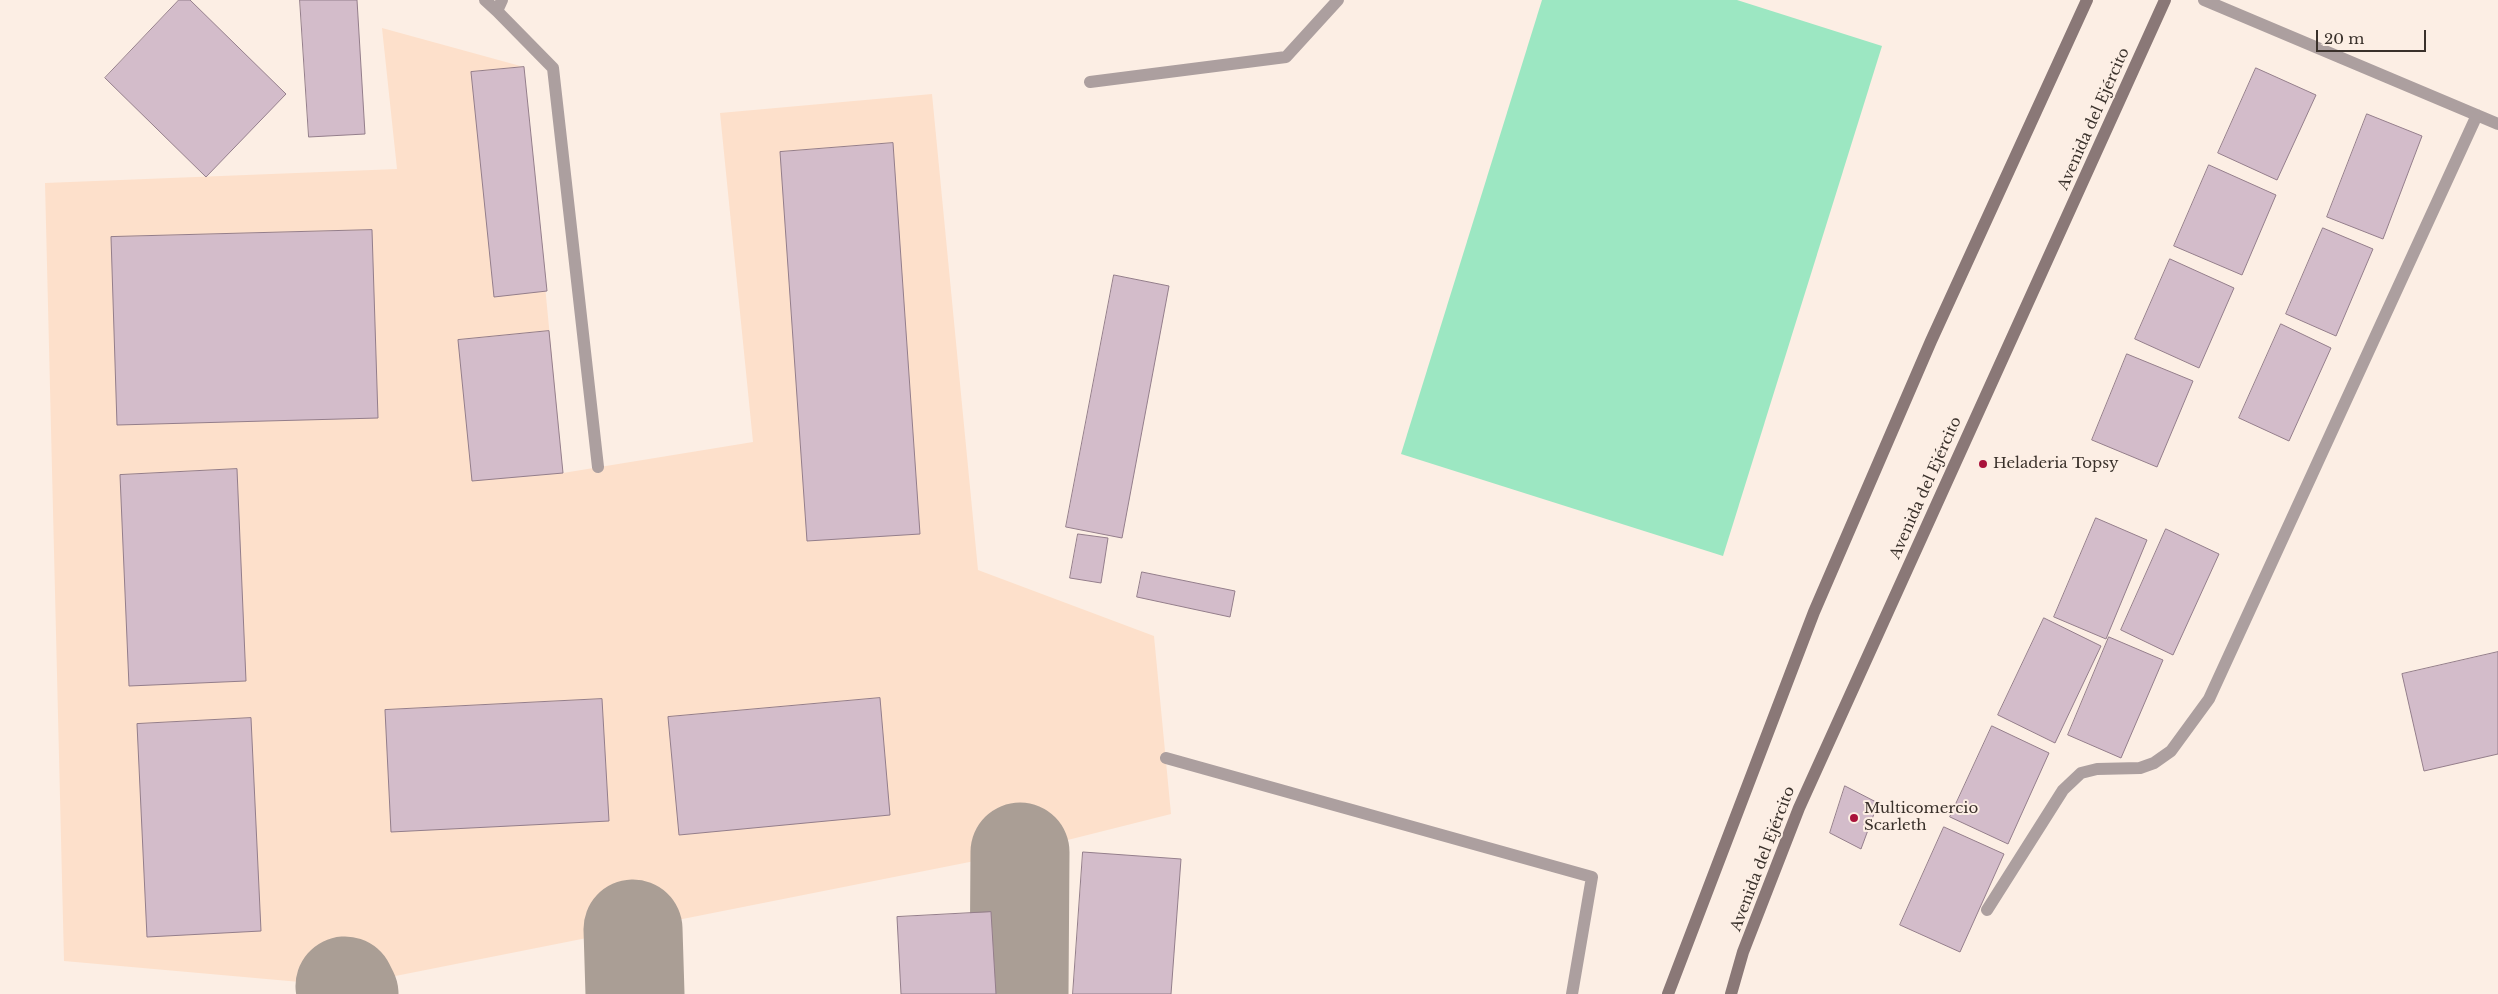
<!DOCTYPE html>
<html>
<head>
<meta charset="utf-8">
<style>
  body { margin:0 }
  #map { position:relative; width:2498px; height:994px; overflow:hidden; background:#fceee4; font-family:"Libre Baskerville",serif }
  canvas { display:block }
  .scale { position:absolute; left:2316px; top:30px; width:110px; height:22px; box-sizing:border-box; border:2px solid #3a312b; border-top:0; padding-left:6px; font-size:15px; line-height:18px; white-space:nowrap; color:#3a312b; -webkit-text-stroke:4px #fceee4; paint-order:stroke }
</style>
</head>
<body>
<div id="map">
<canvas width="2498" height="994"></canvas>
<div class="scale">20 m</div>
</div>
<script>
const ctx = document.querySelector('canvas').getContext('2d');
ctx.lineJoin = 'round';
function fill(path, color) { ctx.fillStyle = color; ctx.fill(path, 'evenodd'); }
function trace(path, color, width, dash) { ctx.strokeStyle = color; ctx.lineWidth = width; ctx.lineCap = dash ? 'butt' : 'round'; ctx.setLineDash(dash || []); ctx.stroke(path); }
function drawText(font, color, halo, rows, align = 'center') {
  ctx.font = font + ' "Libre Baskerville",serif'; ctx.lineWidth = 4; ctx.setLineDash([]); ctx.textBaseline = 'middle'; ctx.strokeStyle = halo; ctx.fillStyle = color; for (const [text, x, y, turn = 0] of rows) {
    ctx.save(); ctx.translate(x, y); ctx.rotate((+turn || 0) * Math.PI / 180); ctx.textAlign = isNaN(turn) ? turn : align; if (halo) ctx.strokeText(text, 0, 0); ctx.fillText(text, 0, 0); ctx.restore();
  }
}
fill(new Path2D(`
  M 382,28 L 524,67 L 563,473 L 753,442 L 720,113 L 932,94 L 978,570 L 1154,636 L 1171,814 L 1020,852 L 345,986 L 64,961 L 45,183 L 397,169 Z`), '#fde0cb');
fill(new Path2D(`
  M 1542,0 L 1737,0 L 1882,46 L 1723,556 L 1401,454 Z`), '#9ce7c2');
trace(new Path2D(`
  M 633,929 L 635,994
  M 345,986 L 349,994
  M 1019,994 L 1020,852`), '#aa9e95', 99);
const building = new Path2D(`
  M 179,0 L 190,0 L 286,94 L 206,177 L 105,78 Z
  M 300,0 L 357,0 L 365,134 L 309,137 Z
  M 524,67 L 547,291 L 494,297 L 471,72 Z
  M 2256,68 L 2316,95 L 2277,180 L 2218,153 Z
  M 2367,114 L 2422,136 L 2383,239 L 2327,217 Z
  M 893,143 L 920,534 L 807,541 L 780,152 Z
  M 2209,165 L 2276,195 L 2242,275 L 2174,246 Z
  M 2323,228 L 2373,249 L 2336,336 L 2286,314 Z
  M 372,230 L 378,418 L 117,425 L 111,237 Z
  M 2170,259 L 2234,288 L 2199,368 L 2135,339 Z
  M 1114,275 L 1169,286 L 1122,538 L 1066,527 Z
  M 2281,324 L 2331,348 L 2289,441 L 2239,418 Z
  M 549,331 L 563,473 L 472,481 L 458,340 Z
  M 2127,354 L 2193,381 L 2157,467 L 2092,440 Z
  M 237,469 L 246,681 L 129,686 L 120,475 Z
  M 2096,518 L 2147,540 L 2106,639 L 2054,617 Z
  M 2166,529 L 2219,554 L 2173,655 L 2121,630 Z
  M 1078,534 L 1108,538 L 1101,583 L 1070,578 Z
  M 1142,572 L 1235,591 L 1230,617 L 1137,597 Z
  M 2044,618 L 2101,646 L 2055,743 L 1998,715 Z
  M 2109,637 L 2163,660 L 2121,758 L 2068,735 Z
  M 2498,652 L 2498,754 L 2424,771 L 2402,674 Z
  M 880,698 L 890,815 L 679,835 L 668,717 Z
  M 602,699 L 609,821 L 391,832 L 385,710 Z
  M 251,718 L 261,931 L 147,937 L 137,724 Z
  M 1992,726 L 2049,753 L 2008,844 L 1950,817 Z
  M 1845,786 L 1878,803 L 1861,849 L 1830,833 Z
  M 1944,827 L 2004,854 L 1960,952 L 1900,925 Z
  M 1083,852 L 1181,859 L 1171,994 L 1073,994 Z
  M 991,912 L 996,994 L 901,994 L 897,917 Z`);
fill(building, '#d3bcca');
trace(building, '#947e8b', 1);
trace(new Path2D(`
  M 485,0 L 497,11 L 502,0
  M 2204,0 L 2498,124
  M 497,11 L 553,68 L 598,467
  M 1090,82 L 1286,57 L 1338,0
  M 1166,758 L 1592,877 L 1572,994
  M 1987,910 L 2063,790 L 2081,773 L 2097,769 L 2140,768 L 2154,763 L 2171,751 L 2209,699 L 2477,115`), '#ac9f9f', 12);
trace(new Path2D(`
  M 1668,994 L 1814,612 L 1931,341 L 2087,0
  M 1731,994 L 1743,952 L 1799,808 L 2165,0`), '#8a7877', 12);
for (const [x, y, r, color] of [
  [1983,464,5,"#a9123b"],
  [1854,818,5,"#a9123b"]
]) { const dot = new Path2D(); dot.arc(x, y, r, 0, 2 * Math.PI); ctx.fillStyle = color; ctx.fill(dot); trace(dot, '#fceee4', 2); }
drawText('15px', '#3a312b', '#fceee4', [
  ["Avenida del Ejército",2094,119,-66],
  ["Avenida del Ejército",1926,488,-66],
  ["Avenida del Ejército",1763,859,-69]
]);
drawText('15px', '#3a312b', '#fceee4', [
  ["Heladeria Topsy",1993,464],
  ["Multicomercio",1864,809],
  ["Scarleth",1864,826]
], 'left');
</script>
</body>
</html>
